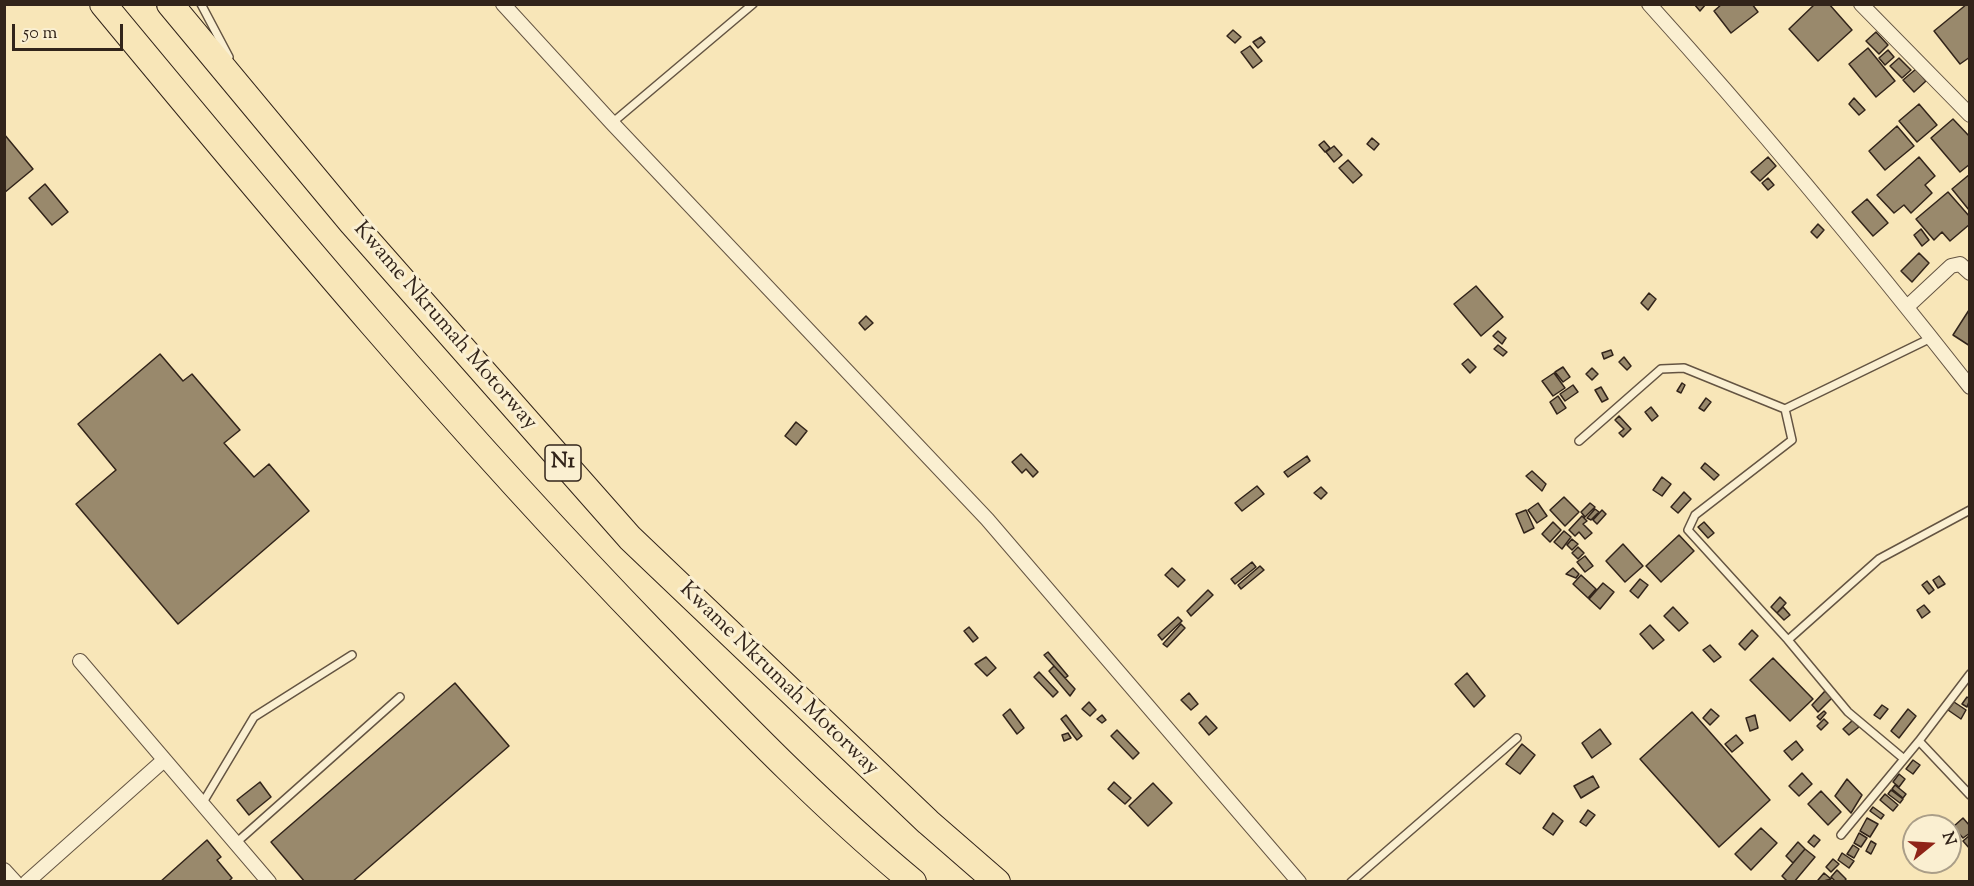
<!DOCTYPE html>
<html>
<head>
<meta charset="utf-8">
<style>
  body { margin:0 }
  #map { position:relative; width:1974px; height:886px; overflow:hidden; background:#f8e6b8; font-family:"Sorts Mill Goudy",serif }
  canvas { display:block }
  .frame { position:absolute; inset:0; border:6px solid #32241a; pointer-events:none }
  .north { position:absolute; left:1902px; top:814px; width:60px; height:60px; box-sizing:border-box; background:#faefd1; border:2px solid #aa9e88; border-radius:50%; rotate:72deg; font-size:16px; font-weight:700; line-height:24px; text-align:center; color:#32241a }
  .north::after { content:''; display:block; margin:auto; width:21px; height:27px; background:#8f2418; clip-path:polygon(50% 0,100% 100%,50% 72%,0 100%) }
  .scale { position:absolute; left:12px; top:24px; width:111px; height:27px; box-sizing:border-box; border:3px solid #32241a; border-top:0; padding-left:8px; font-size:18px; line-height:21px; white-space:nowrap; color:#32241a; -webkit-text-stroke:4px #faefd1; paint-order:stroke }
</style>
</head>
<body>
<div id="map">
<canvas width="1974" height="886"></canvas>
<div class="frame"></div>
<div class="north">N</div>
<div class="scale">50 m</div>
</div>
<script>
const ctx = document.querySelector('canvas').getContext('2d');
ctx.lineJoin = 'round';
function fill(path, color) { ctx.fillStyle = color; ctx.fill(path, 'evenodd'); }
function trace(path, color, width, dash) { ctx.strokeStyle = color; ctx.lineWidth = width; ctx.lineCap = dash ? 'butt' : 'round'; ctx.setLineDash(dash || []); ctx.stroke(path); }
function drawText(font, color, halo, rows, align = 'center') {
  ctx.font = font + ' "Sorts Mill Goudy",serif'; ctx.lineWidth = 6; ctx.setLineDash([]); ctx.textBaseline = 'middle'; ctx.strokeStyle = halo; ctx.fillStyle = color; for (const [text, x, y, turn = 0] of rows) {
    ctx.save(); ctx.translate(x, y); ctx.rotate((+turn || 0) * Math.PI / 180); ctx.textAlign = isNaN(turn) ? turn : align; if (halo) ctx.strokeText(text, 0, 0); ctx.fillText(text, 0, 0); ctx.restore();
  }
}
const building = new Path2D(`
  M 1694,4 L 1706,4 L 1700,11 Z
  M 1722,4 L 1752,4 L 1758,12 L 1731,33 L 1714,11 Z
  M 1815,4 L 1829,4 L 1852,30 L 1818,61 L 1789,29 Z
  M 1967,4 L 1970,4 L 1970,57 L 1960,64 L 1934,31 Z
  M 1233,30 L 1241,37 L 1235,43 L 1227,36 Z
  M 1876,32 L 1888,45 L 1879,54 L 1866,41 Z
  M 1261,37 L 1265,42 L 1258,48 L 1253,42 Z
  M 1250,46 L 1262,61 L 1253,68 L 1241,52 Z
  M 1868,48 L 1895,81 L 1876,97 L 1849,64 Z
  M 1888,50 L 1894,57 L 1885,65 L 1879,58 Z
  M 1899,58 L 1911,70 L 1902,78 L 1890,66 Z
  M 1916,69 L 1926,81 L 1914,92 L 1903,80 Z
  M 1854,98 L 1865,110 L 1859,115 L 1849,104 Z
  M 1919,104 L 1937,125 L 1917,142 L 1899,121 Z
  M 1953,119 L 1970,137 L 1970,164 L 1960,172 L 1931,138 Z
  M 1897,126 L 1914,146 L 1885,170 L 1869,151 Z
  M 4,134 L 33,169 L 4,193 Z
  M 1372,138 L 1379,144 L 1374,150 L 1367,144 Z
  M 1324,141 L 1330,148 L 1325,152 L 1319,145 Z
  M 1334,146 L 1342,155 L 1334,162 L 1326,152 Z
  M 1768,157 L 1776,166 L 1760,181 L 1751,172 Z
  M 1919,157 L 1935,176 L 1925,185 L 1932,193 L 1911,213 L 1904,205 L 1894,213 L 1877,195 Z
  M 1348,160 L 1362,175 L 1353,183 L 1339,168 Z
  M 1970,174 L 1970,209 L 1969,210 L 1952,189 Z
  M 1768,178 L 1774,185 L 1768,190 L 1762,183 Z
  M 45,184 L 68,212 L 52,225 L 29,198 Z
  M 1948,192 L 1970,217 L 1970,224 L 1950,241 L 1942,232 L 1934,240 L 1916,219 Z
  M 1867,199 L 1888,223 L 1873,236 L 1852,212 Z
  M 1818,224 L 1824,230 L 1817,238 L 1811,232 Z
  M 1921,229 L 1929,240 L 1922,246 L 1914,235 Z
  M 1919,253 L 1929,263 L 1912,282 L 1901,271 Z
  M 1476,286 L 1503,317 L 1481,336 L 1454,304 Z
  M 1649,293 L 1656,299 L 1648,310 L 1641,303 Z
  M 1969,310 L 1970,311 L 1970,346 L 1953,335 Z
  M 866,316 L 873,323 L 865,330 L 859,323 Z
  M 1498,331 L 1506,338 L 1502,344 L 1493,336 Z
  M 1498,345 L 1507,352 L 1503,356 L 1494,349 Z
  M 1611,350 L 1613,355 L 1604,359 L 1602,353 Z
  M 160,354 L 183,381 L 192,374 L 240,430 L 224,443 L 254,477 L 269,464 L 309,511 L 178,624 L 76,504 L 116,470 L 78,424 Z
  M 1624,357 L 1631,366 L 1627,370 L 1619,362 Z
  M 1468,359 L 1476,367 L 1470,373 L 1462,364 Z
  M 1563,367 L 1570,377 L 1563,382 L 1555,372 Z
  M 1592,368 L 1598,374 L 1592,380 L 1586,374 Z
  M 1554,373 L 1565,388 L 1553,396 L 1542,381 Z
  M 1682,383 L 1685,385 L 1681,393 L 1677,391 Z
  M 1573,385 L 1578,392 L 1565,401 L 1560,394 Z
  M 1601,387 L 1608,399 L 1602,402 L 1595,390 Z
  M 1558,396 L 1566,408 L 1557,414 L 1550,402 Z
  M 1706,398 L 1711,402 L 1704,411 L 1699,408 Z
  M 1651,407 L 1658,416 L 1652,421 L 1645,412 Z
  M 1619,416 L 1631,429 L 1623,437 L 1619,433 L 1624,429 L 1615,420 Z
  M 796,422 L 807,431 L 796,445 L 785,436 Z
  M 1021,454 L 1038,472 L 1033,477 L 1026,469 L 1022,473 L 1012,462 Z
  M 1307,456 L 1310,461 L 1288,477 L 1284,472 Z
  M 1705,463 L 1719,475 L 1714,480 L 1701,468 Z
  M 1532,471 L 1546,484 L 1542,491 L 1526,476 Z
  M 1662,477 L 1671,484 L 1662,496 L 1653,490 Z
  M 1257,486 L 1264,494 L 1242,511 L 1235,503 Z
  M 1321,487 L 1327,493 L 1321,499 L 1314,493 Z
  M 1684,492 L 1691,499 L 1678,513 L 1671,507 Z
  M 1564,497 L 1579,512 L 1565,526 L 1550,510 Z
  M 1538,503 L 1547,516 L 1537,523 L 1528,510 Z
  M 1590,503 L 1595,507 L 1585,517 L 1581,512 Z
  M 1595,509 L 1599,512 L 1591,520 L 1587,518 Z
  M 1526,510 L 1534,528 L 1524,533 L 1516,514 Z
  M 1602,510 L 1606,514 L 1597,524 L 1593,520 Z
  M 1582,516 L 1587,521 L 1583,524 L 1592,533 L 1585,539 L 1579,532 L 1575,536 L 1569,530 Z
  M 1553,522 L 1561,530 L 1550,542 L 1542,534 Z
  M 1704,522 L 1714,533 L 1708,538 L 1698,527 Z
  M 1564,531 L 1571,537 L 1562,549 L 1554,542 Z
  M 1679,535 L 1694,551 L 1661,582 L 1646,566 Z
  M 1572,539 L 1578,544 L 1572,550 L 1567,545 Z
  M 1623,544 L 1643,566 L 1625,582 L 1606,561 Z
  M 1578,547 L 1584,553 L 1578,559 L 1572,553 Z
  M 1585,556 L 1593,566 L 1585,572 L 1577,562 Z
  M 1252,562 L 1256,567 L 1235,584 L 1231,579 Z
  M 1260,566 L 1264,570 L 1241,589 L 1238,585 Z
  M 1172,568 L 1185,580 L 1178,587 L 1165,575 Z
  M 1573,568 L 1579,574 L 1576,578 L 1566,574 Z
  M 1581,575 L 1596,589 L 1588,598 L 1573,584 Z
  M 1939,576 L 1945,584 L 1938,588 L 1933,580 Z
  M 1640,579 L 1648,585 L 1638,598 L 1630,591 Z
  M 1927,581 L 1934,590 L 1929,594 L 1922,585 Z
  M 1603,583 L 1614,592 L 1600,609 L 1589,599 Z
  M 1208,590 L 1213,595 L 1191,616 L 1187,611 Z
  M 1780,597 L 1786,603 L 1777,613 L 1771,607 Z
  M 1924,605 L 1930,612 L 1922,618 L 1917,610 Z
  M 1673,607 L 1688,623 L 1679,631 L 1664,616 Z
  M 1783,607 L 1790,615 L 1784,620 L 1777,613 Z
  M 1178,617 L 1182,621 L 1162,640 L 1158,635 Z
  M 1181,624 L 1185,628 L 1167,647 L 1163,644 Z
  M 1650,625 L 1664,640 L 1653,649 L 1640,634 Z
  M 969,627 L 978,638 L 973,642 L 964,631 Z
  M 1752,630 L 1758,636 L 1745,650 L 1739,644 Z
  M 1710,645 L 1721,657 L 1714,662 L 1703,650 Z
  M 1048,652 L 1068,676 L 1065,678 L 1044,655 Z
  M 986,657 L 996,668 L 987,676 L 975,664 Z
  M 1773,658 L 1813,699 L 1790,721 L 1750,680 Z
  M 1054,666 L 1075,689 L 1070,696 L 1049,671 Z
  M 1039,672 L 1058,692 L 1053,697 L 1034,677 Z
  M 1467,673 L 1485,696 L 1474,707 L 1455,684 Z
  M 455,683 L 509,746 L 352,882 L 305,882 L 271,842 Z
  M 1825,691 L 1832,698 L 1818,712 L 1812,705 Z
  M 1189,693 L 1198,704 L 1191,710 L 1181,700 Z
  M 1967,697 L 1970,699 L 1967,707 L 1962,704 Z
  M 1089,702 L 1096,710 L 1090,716 L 1082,709 Z
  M 1954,702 L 1966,710 L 1961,719 L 1948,710 Z
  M 1882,705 L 1888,709 L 1880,719 L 1874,715 Z
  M 1010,709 L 1024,728 L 1017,734 L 1003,715 Z
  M 1711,709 L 1719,716 L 1710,725 L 1703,718 Z
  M 1908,709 L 1916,716 L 1899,738 L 1891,731 Z
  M 1824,711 L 1826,713 L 1820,720 L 1817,717 Z
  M 1692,712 L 1770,800 L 1719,847 L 1640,759 Z
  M 1066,715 L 1082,736 L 1077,740 L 1061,719 Z
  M 1102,715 L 1106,720 L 1102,723 L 1097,719 Z
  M 1755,715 L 1758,728 L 1750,731 L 1746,718 Z
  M 1206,716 L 1217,728 L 1209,735 L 1199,723 Z
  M 1824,719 L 1828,723 L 1821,730 L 1817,726 Z
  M 1853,720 L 1859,727 L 1849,735 L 1843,729 Z
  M 1600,729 L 1611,744 L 1592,758 L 1582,743 Z
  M 1117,730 L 1139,753 L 1133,759 L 1111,736 Z
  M 1068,733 L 1071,738 L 1064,741 L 1062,735 Z
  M 1736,735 L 1743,743 L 1732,752 L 1725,744 Z
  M 1796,741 L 1803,750 L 1792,760 L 1784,751 Z
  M 1522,744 L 1535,755 L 1520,774 L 1506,764 Z
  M 1913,760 L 1920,765 L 1913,774 L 1906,769 Z
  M 1802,773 L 1812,784 L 1799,796 L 1789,786 Z
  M 1899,774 L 1905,779 L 1899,787 L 1893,782 Z
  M 1593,776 L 1599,787 L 1581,798 L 1574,786 Z
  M 1847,779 L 1862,795 L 1851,813 L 1835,796 Z
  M 260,782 L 271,797 L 249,815 L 237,800 Z
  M 1114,782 L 1131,798 L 1125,804 L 1108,789 Z
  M 1153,783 L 1172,803 L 1148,826 L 1129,806 Z
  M 1895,785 L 1906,794 L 1903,798 L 1892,789 Z
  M 1891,790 L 1903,799 L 1900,803 L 1888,794 Z
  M 1821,791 L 1841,812 L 1828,825 L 1808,804 Z
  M 1885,794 L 1898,805 L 1893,811 L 1880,800 Z
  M 1873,807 L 1884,815 L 1881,819 L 1870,811 Z
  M 1588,810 L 1595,815 L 1586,826 L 1580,822 Z
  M 1553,813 L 1563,821 L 1553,835 L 1543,828 Z
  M 1867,818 L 1878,824 L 1870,837 L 1860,831 Z
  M 1963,818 L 1970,826 L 1970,833 L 1963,838 L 1953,827 Z
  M 1761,828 L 1777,843 L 1751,870 L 1735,854 Z
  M 1859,833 L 1867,838 L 1861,847 L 1854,843 Z
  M 1814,835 L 1820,840 L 1814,847 L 1808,842 Z
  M 1970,835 L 1970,849 L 1963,841 Z
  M 207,840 L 221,857 L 217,860 L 232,878 L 228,882 L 160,882 Z
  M 1871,841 L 1876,844 L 1871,854 L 1866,851 Z
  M 1798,842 L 1805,849 L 1793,863 L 1786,856 Z
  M 1853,845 L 1859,849 L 1854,858 L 1847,854 Z
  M 1805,849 L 1815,857 L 1794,882 L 1788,882 L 1782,876 Z
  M 1842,853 L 1854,861 L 1849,868 L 1838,860 Z
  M 1833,859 L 1839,864 L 1831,872 L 1826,867 Z
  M 1837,870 L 1846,879 L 1844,882 L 1836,882 L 1831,877 Z
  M 1824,873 L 1831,879 L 1820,882 L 1818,880 Z`);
fill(building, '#99896c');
trace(building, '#32241a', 1.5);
const lane = new Path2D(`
  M 201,4 L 229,57
  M 612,123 L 753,4
  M 1785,409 L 1792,440 L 1695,515 L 1688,530 L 1788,640
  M 1579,441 L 1661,369 L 1684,368 L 1785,409 L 1931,338
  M 1919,741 L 1970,674
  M 1904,759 L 1848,712 L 1788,640 L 1879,559 L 1970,510
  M 202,804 L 254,717 L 352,655
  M 1841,835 L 1919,741 L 1970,795
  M 237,842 L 400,697
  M 1351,882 L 1517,738`);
const street = new Path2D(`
  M 503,4 L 612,123 L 987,519 L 1299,882
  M 1649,4 C 1761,128 1867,256 1970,387
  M 1861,4 L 1970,115
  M 1907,307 L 1951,266 L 1960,264 L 1970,273
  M 80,661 L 269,882
  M 4,870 L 15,882
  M 27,882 L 164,760`);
const highway = new Path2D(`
  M 103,4 C 281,219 459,432 653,632 C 737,718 820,805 913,882
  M 170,4 L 352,223 L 630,538 L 928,822 L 997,882`);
trace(lane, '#645442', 10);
trace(street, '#645442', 16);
trace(highway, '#32241a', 28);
trace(lane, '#faefd1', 7);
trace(street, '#faefd1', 14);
trace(highway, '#f8e6b8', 26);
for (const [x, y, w] of [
  [563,463,36]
]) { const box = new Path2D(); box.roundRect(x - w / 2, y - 18, w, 36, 4.5); ctx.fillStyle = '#faefd1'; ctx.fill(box); trace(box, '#32241a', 1.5); }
drawText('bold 21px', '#32241a', null, [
  ["N1",563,463]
]);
drawText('22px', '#32241a', '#faefd1', [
  ["Kwame Nkrumah Motorway",444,327,49],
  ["Kwame Nkrumah Motorway",778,680,44]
]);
</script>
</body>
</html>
